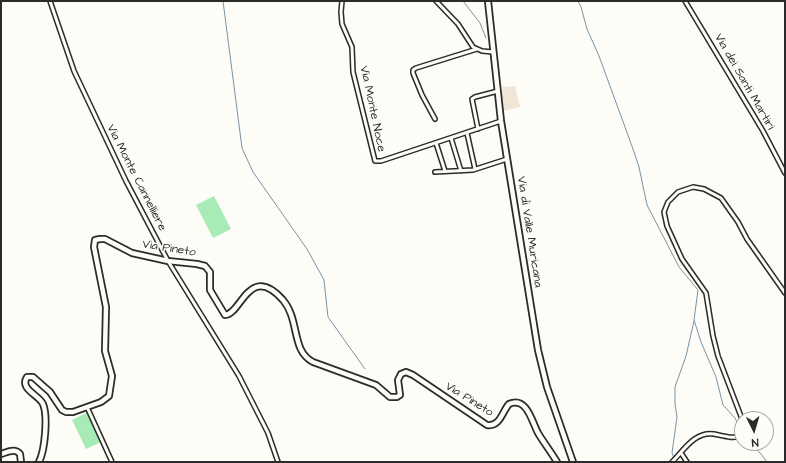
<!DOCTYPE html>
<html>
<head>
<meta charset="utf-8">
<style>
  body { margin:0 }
  #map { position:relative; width:786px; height:463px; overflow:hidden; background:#fdfcf7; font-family:"Architects Daughter",sans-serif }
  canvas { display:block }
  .frame { position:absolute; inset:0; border:2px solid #2b2b2b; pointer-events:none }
  .north { position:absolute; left:734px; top:411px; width:40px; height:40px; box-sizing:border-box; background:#fdfcf7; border:1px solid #a9a8a5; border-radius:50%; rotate:175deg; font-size:11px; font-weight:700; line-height:16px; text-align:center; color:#2b2b2b }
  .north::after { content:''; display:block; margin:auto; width:14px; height:18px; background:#2b2b2b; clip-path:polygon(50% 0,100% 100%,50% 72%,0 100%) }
</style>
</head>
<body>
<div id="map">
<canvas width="786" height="463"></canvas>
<div class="frame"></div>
<div class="north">N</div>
</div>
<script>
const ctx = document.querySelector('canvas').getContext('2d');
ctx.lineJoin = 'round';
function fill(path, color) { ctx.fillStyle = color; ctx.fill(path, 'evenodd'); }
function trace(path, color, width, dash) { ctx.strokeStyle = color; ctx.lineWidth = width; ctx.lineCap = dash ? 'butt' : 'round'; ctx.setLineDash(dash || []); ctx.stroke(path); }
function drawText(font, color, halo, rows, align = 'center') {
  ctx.font = font + ' "Architects Daughter",sans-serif'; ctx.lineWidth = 3; ctx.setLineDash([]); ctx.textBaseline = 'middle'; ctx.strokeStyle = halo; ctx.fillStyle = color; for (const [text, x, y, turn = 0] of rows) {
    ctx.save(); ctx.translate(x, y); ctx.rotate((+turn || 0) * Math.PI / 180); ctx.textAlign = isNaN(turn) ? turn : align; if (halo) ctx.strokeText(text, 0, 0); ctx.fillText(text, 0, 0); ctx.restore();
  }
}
fill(new Path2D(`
  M 515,86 L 520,107 L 503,111 L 500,91 L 503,90 L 502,87 Z`), '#f1e6d5');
fill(new Path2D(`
  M 214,196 L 231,229 L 213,238 L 196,205 Z
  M 86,413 L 88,413 L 101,442 L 86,449 L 72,420 Z`), '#a8ebb6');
trace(new Path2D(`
  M 223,1 L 242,148 L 253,172 L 307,249 L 324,280 L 328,317 L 365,369
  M 463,1 L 480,23 L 486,38
  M 578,1 L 581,7 L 587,29 L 599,56 L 633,149 L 639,167 L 647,205 L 679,267 L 698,290 L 694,320 L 701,342 L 716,377 L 723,405 L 735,418 L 742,432
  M 750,443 L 761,454 L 767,462
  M 674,458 L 672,453 L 677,417 L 675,404 L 675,387 L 686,356 L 694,321`), '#7992a6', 1);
const street = new Path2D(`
  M 50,1 L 74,71 L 126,181 L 168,261 L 239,376 L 268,433 L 278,462
  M 342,1 L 341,12 L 342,24 L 352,47 L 353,72 L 375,161 L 381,161 L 501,121
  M 436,1 L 458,24 L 473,47 L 482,51 L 493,52
  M 685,1 L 763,131 L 785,173
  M 435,119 L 422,95 L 413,73 L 413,70 L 416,68 L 477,49
  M 478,129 L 472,99 L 475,97 L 498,91
  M 467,133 L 475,169
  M 451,138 L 461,171
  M 436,143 L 445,171
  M 435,172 L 473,170 L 507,159
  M 87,407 L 112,462
  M 742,419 L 718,356 L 713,336 L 706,293 L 682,259 L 667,226 L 664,212 L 668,202 L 678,192 L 693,187 L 704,189 L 721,198 L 738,222 L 747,239 L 785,293
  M 681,453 L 687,462
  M 672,462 C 684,450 695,431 714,434 C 724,436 732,439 742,436`);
const secondary = new Path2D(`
  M 488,1 L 501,121 L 538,350 L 547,387 L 573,462
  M 1,454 C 8,452 15,448 20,454 L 21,462
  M 39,462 C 45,450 48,416 43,404 C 39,395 19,389 27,377 L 33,377 L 50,392 L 62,410 L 66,412 L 73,412 L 101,402 L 109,396 L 112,376 L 105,351 L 106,307 L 94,247 L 95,240 L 100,239 L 105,239 L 132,253 L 168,261 L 197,264 L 205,266 L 210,272 L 210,290 L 225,315 C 241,315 249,262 283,300 C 300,320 291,351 313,362 L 376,385 L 390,397 L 397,397 L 400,395 L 398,380 L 401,374 L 406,372 L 413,375 L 487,425 C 500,427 502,412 509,404 C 527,396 532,422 538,433 C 544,443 551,452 557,462`);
trace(street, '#2b2b2b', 6);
trace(secondary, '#2b2b2b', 8);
trace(street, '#fdfcf7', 3);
trace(secondary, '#fdfcf7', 4.5);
drawText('12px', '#2b2b2b', '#fdfcf7', [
  ["Via dei Santi Martiri",744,82,60],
  ["Via Monte Noce",372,109,78],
  ["Via Monte Cannelliere",136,178,63],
  ["Via di Valle Muricana",529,232,81],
  ["Via Pineto",169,249,9],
  ["Via Pineto",469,400,32]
]);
</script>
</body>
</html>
